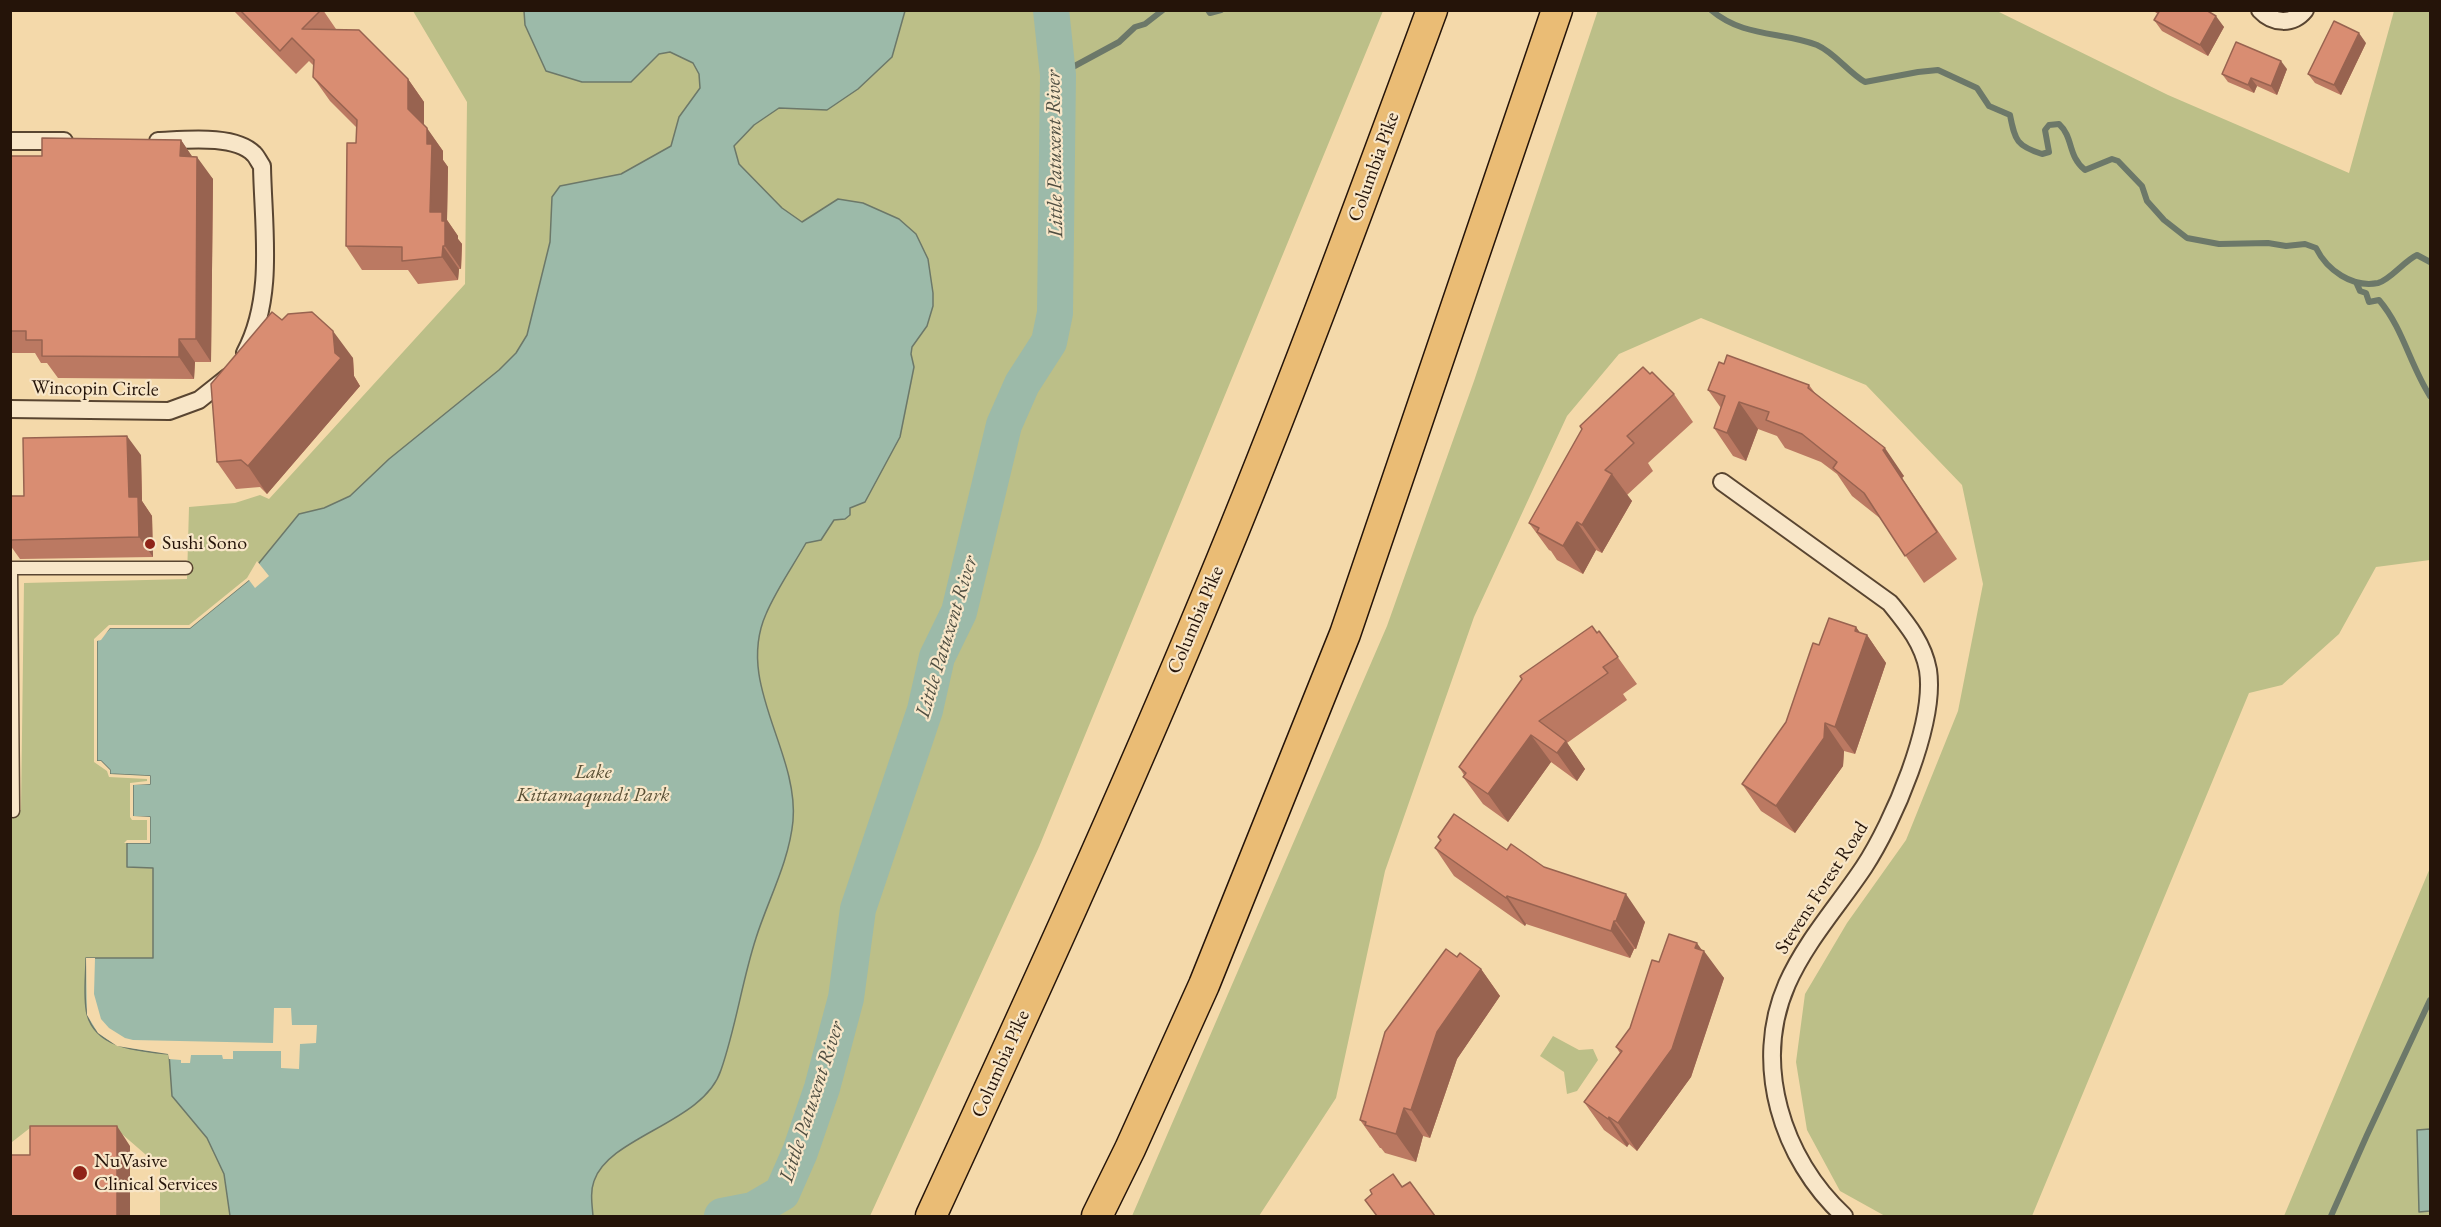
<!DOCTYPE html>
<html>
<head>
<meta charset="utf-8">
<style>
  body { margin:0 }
  #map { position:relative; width:2441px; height:1227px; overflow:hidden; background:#f4d9aa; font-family:"EB Garamond",serif }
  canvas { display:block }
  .frame { position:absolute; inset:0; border:12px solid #251409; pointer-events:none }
</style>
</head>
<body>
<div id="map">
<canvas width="2441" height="1227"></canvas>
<div class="frame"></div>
</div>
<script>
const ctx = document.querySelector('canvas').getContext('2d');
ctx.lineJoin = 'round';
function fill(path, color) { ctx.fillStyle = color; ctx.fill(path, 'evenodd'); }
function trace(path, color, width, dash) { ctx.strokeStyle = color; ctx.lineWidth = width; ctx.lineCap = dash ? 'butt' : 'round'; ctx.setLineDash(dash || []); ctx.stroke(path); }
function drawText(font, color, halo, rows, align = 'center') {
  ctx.font = font + ' "EB Garamond",serif'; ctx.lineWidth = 4.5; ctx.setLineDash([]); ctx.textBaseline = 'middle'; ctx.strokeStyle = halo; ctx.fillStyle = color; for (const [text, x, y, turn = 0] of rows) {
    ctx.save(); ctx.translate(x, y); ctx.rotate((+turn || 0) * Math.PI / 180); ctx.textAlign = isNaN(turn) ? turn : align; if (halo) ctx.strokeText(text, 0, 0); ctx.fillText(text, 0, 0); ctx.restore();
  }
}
fill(new Path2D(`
  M 1598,10 L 1997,11 L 2168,95 L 2349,173 L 2394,11 L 2430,11 L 2430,560 L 2376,567 L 2339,634 L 2282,685 L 2249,693 L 2032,1216 L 1885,1216 L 1840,1191 L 1807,1130 L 1796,1062 L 1805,994 L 1847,923 L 1906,840 L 1958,711 L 1983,584 L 1962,485 L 1866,385 L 1701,318 L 1619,354 L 1567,416 L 1474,617 L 1385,871 L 1336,1098 L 1259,1216 L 1132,1216 L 1387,626 L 1474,381 Z
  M 413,11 L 1383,11 L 1039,847 L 870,1216 L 160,1216 L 160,1167 L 115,1128 L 30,1128 L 12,1142 L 11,1165 L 10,811 L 21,810 L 24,583 L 187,579 L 189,507 L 235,503 L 260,495 L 269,499 L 465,284 L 467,102 Z
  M 2430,868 L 2430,1216 L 2284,1216 Z
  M 1553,1036 L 1579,1050 L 1593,1049 L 1598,1060 L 1577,1091 L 1567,1094 L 1564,1072 L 1540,1056 Z`), '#bcbf88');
const water = new Path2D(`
  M 524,11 L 905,11 L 892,57 L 858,89 L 827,110 L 779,108 L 754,125 L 734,146 L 739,164 L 782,208 L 802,222 L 838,199 L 863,203 L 899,219 L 916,234 L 928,259 L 933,293 L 933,306 L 927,326 L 912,347 L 911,354 L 914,367 L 900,437 L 865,502 L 850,508 L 850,515 L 845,519 L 834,520 L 821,540 L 806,543 C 793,566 776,590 766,614 C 735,684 799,751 793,821 C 789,862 768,900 756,938 C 742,981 736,1027 721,1070 C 704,1123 609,1136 594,1181 C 590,1192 592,1204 593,1216 L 230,1216 L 224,1174 L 207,1138 L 172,1096 L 169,1054 C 139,1051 96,1049 87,1014 C 83,996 86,976 86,958 L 153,958 L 153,868 L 127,867 L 127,843 L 150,843 L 150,817 L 133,817 L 133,784 L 150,784 L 150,776 L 110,774 L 110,770 L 101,761 L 97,761 L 97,641 L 110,628 L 190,628 L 249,580 L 259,563 L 299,514 L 324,508 L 350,496 L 389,459 L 499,370 L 516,353 L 527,335 L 550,242 L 552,197 L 560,186 L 621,174 L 671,146 L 679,117 L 700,88 L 699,74 L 693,63 L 670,52 L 659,54 L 631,82 L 582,82 L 546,71 L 525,25 Z
  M 2430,1129 L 2430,1211 L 2419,1212 L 2417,1130 Z`);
fill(water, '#9cbaa9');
trace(water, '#6c7869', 1.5);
fill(new Path2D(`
  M 257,561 L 269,576 L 255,588 L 249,580 L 190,628 L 110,628 L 101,640 L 97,641 L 97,761 L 101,761 L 110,770 L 110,774 L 150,776 L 150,784 L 133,785 L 133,816 L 150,817 L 150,843 L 124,843 L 127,840 L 147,840 L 147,820 L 132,820 L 130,817 L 130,783 L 147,781 L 147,779 L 109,777 L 107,771 L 94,762 L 94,639 L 109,625 L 189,625 L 247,578 Z
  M 86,958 L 95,958 L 94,994 L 101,1019 L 109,1028 L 125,1038 L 133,1040 L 273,1043 L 274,1008 L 291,1008 L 292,1025 L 317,1025 L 316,1043 L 300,1044 L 299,1069 L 281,1068 L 281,1051 L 233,1051 L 233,1059 L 223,1059 L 222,1055 L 191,1055 L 190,1063 L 181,1063 L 181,1060 L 169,1059 L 168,1054 L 117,1046 L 98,1033 L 87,1015 Z`), '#f4d9aa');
trace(new Path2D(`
  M 1208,10 L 1210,13 L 1221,10
  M 1711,10 C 1744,38 1781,31 1817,45 C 1835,53 1848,72 1865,82 L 1918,72 L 1938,70 L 1977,88 L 1989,106 L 2010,115 C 2015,141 2017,146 2042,154 L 2049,152 L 2045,130 L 2049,125 L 2059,124 C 2074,138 2067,155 2085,170 L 2112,159 L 2118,161 L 2142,186 L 2147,201 L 2164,220 L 2187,238 L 2219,244 L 2268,243 L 2286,246 L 2305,244 L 2316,248 C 2327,270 2352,288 2378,283 C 2390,280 2404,261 2417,255 L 2430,262
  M 1058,75 L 1119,42 L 1135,27 L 1145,24 L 1163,10
  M 2356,282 L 2360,291 L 2366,293 L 2369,302 L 2379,300 C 2403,328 2410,365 2430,396
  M 2331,1216 L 2367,1135 L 2430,1000`), '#6c7869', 6);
trace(new Path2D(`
  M 722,1216 L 753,1210 L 782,1193 L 800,1152 L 822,1088 L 846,998 L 858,909 L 925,710 L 937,657 L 959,612 L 1004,425 L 1022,384 L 1049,342 L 1055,313 L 1058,75 L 1051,10`), '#9cbaa9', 36);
const pedestrian = new Path2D(`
  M 13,811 L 11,568 L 186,568`);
const minor = new Path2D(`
  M 2260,10 C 2273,24 2293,25 2305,10
  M 10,141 L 64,141
  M 158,141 C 184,140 235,134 254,154 C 257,157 259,162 262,166 C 263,227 275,297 245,353
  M 10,409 L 169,411 L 199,400 L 228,377
  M 1722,482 L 1890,603 C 1907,624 1923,643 1928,670 C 1936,723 1893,823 1864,867 C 1838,906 1806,941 1787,984 C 1752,1064 1782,1159 1844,1216`);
const motorway = new Path2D(`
  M 931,1216 C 1026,1010 1121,803 1208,593 C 1288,401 1360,205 1432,10
  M 1097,1216 L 1130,1149 L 1204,985 L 1345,634 L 1557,10`);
trace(pedestrian, '#594531', 15);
trace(minor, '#594531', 20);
trace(motorway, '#251409', 33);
trace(pedestrian, '#f8e6c8', 12);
trace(minor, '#f8e6c8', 16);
trace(motorway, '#eabc75', 30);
fill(new Path2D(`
  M 233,10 L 323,10 L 336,29 L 408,79 L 424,102 L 424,125 L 443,151 L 443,160 L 448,167 L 447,220 L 458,236 L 458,239 L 462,244 L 461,269 L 459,269 L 458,280 L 418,284 L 408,270 L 362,270 L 346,246 L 356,143 L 356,127 L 330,101 L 313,77 L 314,66 L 309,61 L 296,74 Z
  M 2152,10 L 2206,10 L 2224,27 L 2208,56 L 2162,31 L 2154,20 L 2158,14 Z
  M 2366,43 L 2341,95 L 2315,83 L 2308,74 Z
  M 2287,69 L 2277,95 L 2257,86 L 2254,93 L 2228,82 L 2222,74 Z
  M 181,140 L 192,157 L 213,179 L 211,362 L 195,362 L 194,379 L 58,378 L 47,363 L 41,363 L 35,353 L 10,353 L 10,156 L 42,156 Z
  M 282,320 L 353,358 L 354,376 L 360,386 L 267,494 L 260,487 L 236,489 L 217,462 Z
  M 1724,364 L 1809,385 L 1815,393 L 1904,476 L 1902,478 L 1957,559 L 1924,583 L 1881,519 L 1852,496 L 1837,474 L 1821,462 L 1785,448 L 1777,436 L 1758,429 L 1746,461 L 1733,456 L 1714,428 L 1721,408 L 1708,390 Z
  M 1650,374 L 1674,394 L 1693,422 L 1648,463 L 1653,471 L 1627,495 L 1632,501 L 1602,553 L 1596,550 L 1583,574 L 1557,560 L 1551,551 L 1549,550 L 1529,523 Z
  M 141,455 L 142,501 L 152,516 L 153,557 L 20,559 L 10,545 L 10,496 L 24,496 Z
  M 1856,627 L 1860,633 L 1867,635 L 1886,663 L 1855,754 L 1844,751 L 1843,766 L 1795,833 L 1761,811 L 1742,784 L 1786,722 L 1819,645 Z
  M 1599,631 L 1637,684 L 1623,694 L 1627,700 L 1567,743 L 1585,769 L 1577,781 L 1551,762 L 1508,822 L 1483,804 L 1463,777 L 1464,775 L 1459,767 Z
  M 1438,837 L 1507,850 L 1544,867 L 1645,922 L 1636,949 L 1634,949 L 1630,958 L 1526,924 L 1525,926 L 1454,876 L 1435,848 L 1440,841 Z
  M 1701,950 L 1724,978 L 1691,1077 L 1637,1151 L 1629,1144 L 1627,1147 L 1604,1130 L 1584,1102 L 1620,1053 L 1616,1047 L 1630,1028 Z
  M 1457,957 L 1481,969 L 1500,996 L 1457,1059 L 1430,1138 L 1423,1136 L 1416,1162 L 1385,1153 L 1381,1148 L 1380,1148 L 1360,1120 Z`), '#bb7962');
fill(new Path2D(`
  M 2216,16 L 2224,27 L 2208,56 L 2200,45 Z
  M 2359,33 L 2366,43 L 2341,95 L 2334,85 Z
  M 2281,61 L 2287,69 L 2277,95 L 2271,86 Z
  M 2251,78 L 2257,86 L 2254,93 L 2248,85 Z
  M 408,79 L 424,102 L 424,132 L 408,109 Z
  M 427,128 L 443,151 L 443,160 L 448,167 L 447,220 L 458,236 L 458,239 L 462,244 L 461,269 L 445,246 L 430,212 L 427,144 Z
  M 181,140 L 196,162 L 180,156 Z
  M 197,157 L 213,179 L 211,362 L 196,339 Z
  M 443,246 L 459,269 L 458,280 L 442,257 Z
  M 333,331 L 353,358 L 354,376 L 360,386 L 267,494 L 248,466 L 335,353 Z
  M 179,339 L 195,362 L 194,379 L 179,357 Z
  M 1739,402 L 1758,429 L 1746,461 L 1727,433 Z
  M 127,436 L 141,455 L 142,501 L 152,516 L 153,557 L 139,537 L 129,497 Z
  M 1885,448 L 1904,476 L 1902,478 L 1957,559 L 1883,450 Z
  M 1612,474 L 1632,501 L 1602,553 L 1582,525 Z
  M 1577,522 L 1596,550 L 1583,574 L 1563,546 Z
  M 1856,627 L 1865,640 L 1867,635 L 1886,663 L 1855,754 L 1835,727 Z
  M 1825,723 L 1844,751 L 1843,766 L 1795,833 L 1776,806 Z
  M 1531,735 L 1551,762 L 1508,822 L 1488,794 Z
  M 1566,741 L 1585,769 L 1577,781 L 1557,753 Z
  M 1626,894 L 1645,922 L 1636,949 L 1616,921 Z
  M 1507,896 L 1526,924 L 1525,926 L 1506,898 Z
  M 1614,921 L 1634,949 L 1630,958 L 1611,931 Z
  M 1697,943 L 1704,953 L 1704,951 L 1724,978 L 1691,1077 L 1637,1151 L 1618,1123 Z
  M 1481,969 L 1500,996 L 1457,1059 L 1430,1138 L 1411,1110 L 1437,1032 Z
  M 1404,1108 L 1423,1136 L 1416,1162 L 1396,1134 Z
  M 1609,1117 L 1629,1144 L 1627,1147 L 1608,1119 Z
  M 117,1126 L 130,1146 L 130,1216 L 117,1216 Z`), '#986350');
const building = new Path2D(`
  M 240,10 L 321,10 L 302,29 L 359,30 L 408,79 L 408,109 L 427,128 L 427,144 L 432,144 L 430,212 L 442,212 L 442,221 L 445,221 L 445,246 L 443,246 L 442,257 L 402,261 L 402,247 L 346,246 L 347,143 L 356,143 L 357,120 L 313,77 L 314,60 L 292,38 L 280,51 Z
  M 2160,10 L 2206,10 L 2216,16 L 2200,45 L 2154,20 Z
  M 2334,21 L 2359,33 L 2334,85 L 2308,74 Z
  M 2236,42 L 2281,61 L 2271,86 L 2251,78 L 2248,85 L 2222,74 Z
  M 42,138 L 181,140 L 180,156 L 197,157 L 196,339 L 179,339 L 179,357 L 42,356 L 42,340 L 26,340 L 26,331 L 10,331 L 10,156 L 42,156 Z
  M 272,312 L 282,320 L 288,314 L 312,312 L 333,331 L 335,353 L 341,358 L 248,466 L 241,460 L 217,462 L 211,384 Z
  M 1727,355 L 1809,385 L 1808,388 L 1885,448 L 1883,450 L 1937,532 L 1905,556 L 1864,493 L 1833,468 L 1837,462 L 1802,434 L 1766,420 L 1769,412 L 1739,402 L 1727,433 L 1714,428 L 1725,396 L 1708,390 L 1719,362 L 1724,364 Z
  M 1643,367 L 1650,374 L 1652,372 L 1674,394 L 1627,436 L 1634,443 L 1605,470 L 1612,474 L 1582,525 L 1577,522 L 1563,546 L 1537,532 L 1539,528 L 1529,523 L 1582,429 L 1580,426 Z
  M 127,436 L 129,497 L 138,497 L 139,537 L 10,540 L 10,496 L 24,496 L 23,438 Z
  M 1829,618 L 1856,627 L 1855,631 L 1867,635 L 1835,727 L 1825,723 L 1824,738 L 1776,806 L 1742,784 L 1786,722 L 1813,643 L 1819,645 Z
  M 1592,626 L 1597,633 L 1599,631 L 1618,657 L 1603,667 L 1608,673 L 1539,721 L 1566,741 L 1557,753 L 1531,735 L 1488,794 L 1463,777 L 1466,773 L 1459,767 L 1522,679 L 1520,676 Z
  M 1454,814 L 1507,850 L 1511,844 L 1544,867 L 1626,894 L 1616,921 L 1614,921 L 1611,931 L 1507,896 L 1506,898 L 1435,848 L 1441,840 L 1438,837 Z
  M 1669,934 L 1697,943 L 1695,948 L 1704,951 L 1672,1049 L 1618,1123 L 1609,1117 L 1608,1119 L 1584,1102 L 1622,1051 L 1616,1047 L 1630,1028 L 1652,960 L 1659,962 Z
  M 1446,949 L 1457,957 L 1460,953 L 1481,969 L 1437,1032 L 1411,1110 L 1404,1108 L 1396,1134 L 1365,1125 L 1366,1122 L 1360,1120 L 1385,1032 Z
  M 30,1126 L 117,1126 L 117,1216 L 10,1216 L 10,1155 L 30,1155 Z
  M 1393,1174 L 1402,1187 L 1410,1182 L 1435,1216 L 1377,1216 L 1365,1200 L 1372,1194 L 1370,1190 Z`);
fill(building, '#d98d72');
trace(building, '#986350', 1.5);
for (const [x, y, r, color] of [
  [150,544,6,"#8f2418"],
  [80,1173,8,"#8f2418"]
]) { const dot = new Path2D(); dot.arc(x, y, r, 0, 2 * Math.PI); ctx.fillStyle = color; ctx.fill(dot); trace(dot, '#f8e6c8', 2); }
drawText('20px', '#251409', '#f8e6c8', [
  ["Columbia Pike",1374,167,-70],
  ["Wincopin Circle",95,389,1],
  ["Columbia Pike",1196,620,-67],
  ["Stevens Forest Road",1822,888,-57],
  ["Columbia Pike",1001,1064,-66]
]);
drawText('20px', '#251409', '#f8e6c8', [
  ["Sushi Sono",162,544],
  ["NuVasive",94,1162],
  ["Clinical Services",94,1185]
], 'left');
drawText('italic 20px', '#5a5035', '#f8e6c8', [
  ["Lake",593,773],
  ["Kittamaqundi Park",593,796]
]);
drawText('italic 21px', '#4f4e41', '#f8e6c8', [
  ["Little Patuxent River",1055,154,-91],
  ["Little Patuxent River",947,637,-73],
  ["Little Patuxent River",812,1102,-72]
]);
</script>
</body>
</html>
